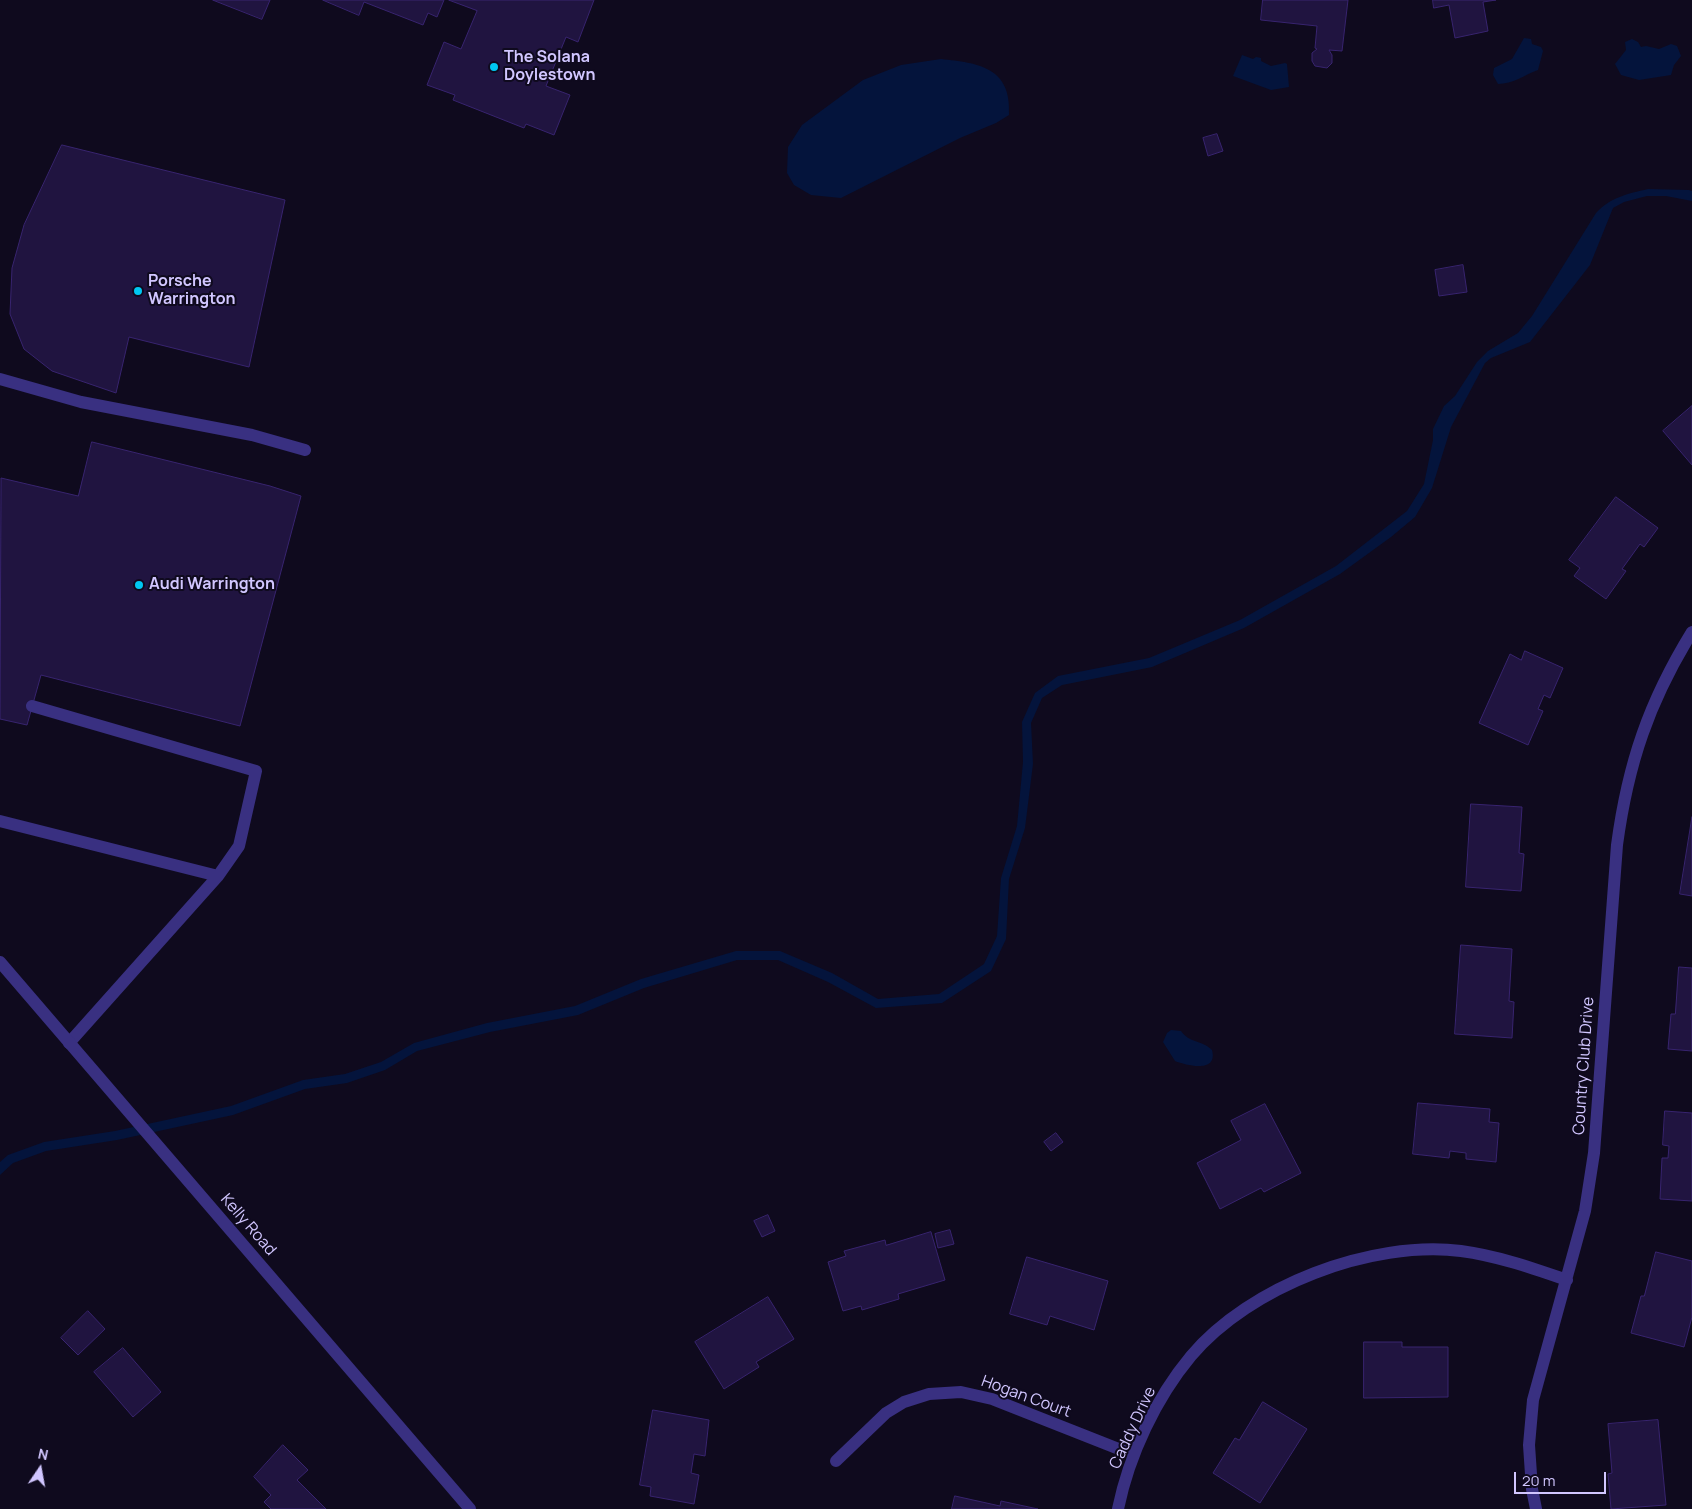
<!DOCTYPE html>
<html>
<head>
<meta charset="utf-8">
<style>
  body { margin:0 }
  #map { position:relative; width:1692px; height:1509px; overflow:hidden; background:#0f0a1e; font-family:Manrope,sans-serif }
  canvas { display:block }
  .north { position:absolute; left:15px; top:1444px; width:50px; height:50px; -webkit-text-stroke:4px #0f0a1e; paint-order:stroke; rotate:12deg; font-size:14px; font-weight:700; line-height:20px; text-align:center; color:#d1c6ff }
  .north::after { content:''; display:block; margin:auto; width:18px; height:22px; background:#d1c6ff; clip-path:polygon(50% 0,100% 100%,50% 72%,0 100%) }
  .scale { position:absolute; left:1514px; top:1472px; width:92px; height:22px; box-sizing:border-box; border:2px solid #d1c6ff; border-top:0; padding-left:6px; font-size:15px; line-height:18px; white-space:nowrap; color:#d1c6ff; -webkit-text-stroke:4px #0f0a1e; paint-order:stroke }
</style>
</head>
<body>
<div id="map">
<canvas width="1692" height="1509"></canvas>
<div class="north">N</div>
<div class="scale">20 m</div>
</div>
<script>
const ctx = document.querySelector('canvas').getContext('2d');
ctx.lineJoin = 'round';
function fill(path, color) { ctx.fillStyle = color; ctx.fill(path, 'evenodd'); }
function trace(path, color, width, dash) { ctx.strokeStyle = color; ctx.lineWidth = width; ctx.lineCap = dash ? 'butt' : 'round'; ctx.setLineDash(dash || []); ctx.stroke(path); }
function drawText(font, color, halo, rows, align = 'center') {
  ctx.font = font + ' Manrope,sans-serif'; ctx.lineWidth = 4; ctx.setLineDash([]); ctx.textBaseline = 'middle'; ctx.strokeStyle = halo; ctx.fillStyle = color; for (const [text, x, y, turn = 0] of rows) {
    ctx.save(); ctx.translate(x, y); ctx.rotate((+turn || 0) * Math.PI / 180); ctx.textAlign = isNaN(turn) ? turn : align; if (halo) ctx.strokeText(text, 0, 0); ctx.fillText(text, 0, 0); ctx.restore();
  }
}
fill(new Path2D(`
  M 1524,38 L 1531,39 L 1532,44 L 1541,47 L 1543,51 L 1538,70 C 1524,75 1513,84 1498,84 L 1493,75 L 1494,68 L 1512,59 Z
  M 1632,39 L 1638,42 L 1641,47 L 1646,46 L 1659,49 L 1671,44 L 1677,46 L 1681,56 L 1674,65 L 1671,75 L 1639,80 L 1621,75 L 1615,64 L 1626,50 L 1625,42 Z
  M 1242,55 L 1253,59 L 1256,57 L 1261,58 L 1261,61 L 1271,66 L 1285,63 L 1287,64 L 1289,87 L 1271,90 L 1233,76 Z
  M 941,59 C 978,63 1012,67 1009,115 L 996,123 L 960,138 L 841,198 L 811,195 L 794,185 L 787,173 L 788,147 L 802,125 L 863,80 L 901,65 Z
  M 1648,189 L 1689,190 L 1692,191 L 1692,201 L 1666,196 L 1647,196 L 1624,202 L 1613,208 L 1590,265 L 1530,342 L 1491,358 L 1485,363 L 1451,427 L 1432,488 L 1415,517 L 1391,537 L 1340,574 L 1244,628 L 1152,667 L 1062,685 L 1042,698 L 1031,723 L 1033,764 L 1025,828 L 1009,879 L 1006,939 L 991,971 L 942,1003 L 876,1008 L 828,982 L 778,960 L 737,960 L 644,988 L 578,1015 L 490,1032 L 417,1051 L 385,1070 L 347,1083 L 305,1089 L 233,1115 L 117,1140 L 46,1151 L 13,1163 L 0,1175 L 0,1162 L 8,1155 L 44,1142 L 115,1131 L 231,1106 L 303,1080 L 345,1074 L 381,1062 L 414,1043 L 487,1023 L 575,1006 L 641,979 L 736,951 L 780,951 L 832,973 L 878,999 L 939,994 L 984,964 L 997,936 L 1001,878 L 1017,826 L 1023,762 L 1022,722 L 1035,693 L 1058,676 L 1149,658 L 1240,620 L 1336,566 L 1407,511 L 1424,484 L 1433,440 L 1433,429 L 1444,406 L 1455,396 L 1477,362 L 1488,351 L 1518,333 L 1532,316 L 1596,213 C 1611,197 1627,194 1648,189 Z
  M 1171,1030 L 1181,1031 C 1189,1043 1202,1040 1212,1050 C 1218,1073 1188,1066 1175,1061 L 1163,1042 L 1167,1033 Z`), '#04143c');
const building = new Path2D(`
  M 213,0 L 270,0 L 262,19 Z
  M 323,0 L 444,0 L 437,17 L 428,13 L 423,25 L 364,2 L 359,15 Z
  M 449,0 L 594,0 L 578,42 L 566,37 L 546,86 L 570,95 L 554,135 L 526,124 L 524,128 L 453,100 L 455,95 L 427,85 L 444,42 L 461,49 L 477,11 Z
  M 1263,0 L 1348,0 L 1342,51 L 1329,50 L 1332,55 L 1332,63 L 1327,68 L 1315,66 L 1312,61 L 1312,53 L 1317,49 L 1315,48 L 1317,26 L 1261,20 Z
  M 1433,0 L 1496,0 L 1483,2 L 1488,31 L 1455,38 L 1449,5 L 1434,8 Z
  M 1217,134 L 1223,151 L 1208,156 L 1203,138 Z
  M 62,145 L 285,200 L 249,367 L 129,337 L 116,393 L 52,371 L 24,349 L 10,314 L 12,268 L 24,225 Z
  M 1463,265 L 1467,292 L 1439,296 L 1435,270 Z
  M 1692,406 L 1692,465 L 1663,431 Z
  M 92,442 L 270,486 L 301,496 L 240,726 L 41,675 L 27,725 L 0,719 L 1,478 L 78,496 Z
  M 1616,497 L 1658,528 L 1644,547 L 1640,544 L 1622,569 L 1626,571 L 1606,599 L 1574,576 L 1580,568 L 1569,560 Z
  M 1525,651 L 1563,668 L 1550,698 L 1544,695 L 1538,709 L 1543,711 L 1528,745 L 1479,723 L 1510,654 L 1521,660 Z
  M 1471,804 L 1522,807 L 1519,853 L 1524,854 L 1521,891 L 1466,887 Z
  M 1692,817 L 1692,896 L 1680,894 Z
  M 1461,945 L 1512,949 L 1509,1001 L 1514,1002 L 1512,1038 L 1455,1034 Z
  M 1679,967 L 1692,968 L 1692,1051 L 1668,1049 L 1671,1014 L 1675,1014 Z
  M 1418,1103 L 1490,1109 L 1489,1122 L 1499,1123 L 1496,1162 L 1466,1159 L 1466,1153 L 1450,1151 L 1449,1158 L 1413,1154 Z
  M 1265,1104 L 1301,1173 L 1264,1192 L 1261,1188 L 1220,1209 L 1197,1163 L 1241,1140 L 1231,1121 Z
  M 1665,1111 L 1692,1113 L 1692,1201 L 1660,1199 L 1662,1158 L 1668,1158 L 1669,1146 L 1663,1145 Z
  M 1056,1133 L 1063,1142 L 1051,1151 L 1044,1142 Z
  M 768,1215 L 775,1231 L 762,1237 L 754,1221 Z
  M 950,1230 L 954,1244 L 938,1248 L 935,1234 Z
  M 931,1232 L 945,1280 L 898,1294 L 899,1299 L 862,1310 L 861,1306 L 843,1311 L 828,1262 L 846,1256 L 844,1251 L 885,1240 L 886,1245 Z
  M 1656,1252 L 1692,1261 L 1692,1317 L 1684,1347 L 1631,1333 L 1641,1296 L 1644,1296 Z
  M 1027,1257 L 1108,1281 L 1094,1330 L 1050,1316 L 1047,1325 L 1010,1314 Z
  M 768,1297 L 794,1339 L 756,1362 L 759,1367 L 724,1389 L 695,1342 Z
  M 88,1311 L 105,1329 L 78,1355 L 61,1338 Z
  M 1364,1342 L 1402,1342 L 1402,1347 L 1448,1347 L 1448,1397 L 1364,1398 Z
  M 123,1348 L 161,1392 L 133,1417 L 94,1372 Z
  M 1263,1402 L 1307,1429 L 1260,1503 L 1213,1473 L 1235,1438 L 1239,1440 Z
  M 653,1410 L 709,1420 L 705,1456 L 694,1454 L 691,1473 L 699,1475 L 694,1504 L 650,1496 L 651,1487 L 640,1485 Z
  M 1658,1420 L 1666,1505 L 1611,1509 L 1608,1474 L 1612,1473 L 1608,1424 Z
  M 283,1445 L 308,1470 L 297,1480 L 326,1509 L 271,1509 L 264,1502 L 271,1495 L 254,1477 Z
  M 955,1496 L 1000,1506 L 1001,1501 L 1038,1509 L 952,1509 Z`);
fill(building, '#201440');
trace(building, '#38246f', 1);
trace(new Path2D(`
  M 0,379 L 81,402 L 252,435 L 305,450
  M 32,706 L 256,771 L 239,846 L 218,876 L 69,1043
  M 0,821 L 218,876`), '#393081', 12);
trace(new Path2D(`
  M 0,962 L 470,1509
  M 836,1461 L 886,1413 L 904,1402 L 929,1394 L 961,1392 L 992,1399 L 1134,1455
  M 1118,1509 C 1129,1455 1156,1398 1191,1356 C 1250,1286 1371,1240 1461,1251 C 1498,1256 1532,1268 1567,1280
  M 1536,1509 L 1532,1489 L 1529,1445 L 1533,1400 L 1585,1211 L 1594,1153 L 1617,845 C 1628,763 1649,702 1692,632`), '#393081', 12);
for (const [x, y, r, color] of [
  [494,67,5,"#00c7f1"],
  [138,291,5,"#00c7f1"],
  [139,585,5,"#00c7f1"]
]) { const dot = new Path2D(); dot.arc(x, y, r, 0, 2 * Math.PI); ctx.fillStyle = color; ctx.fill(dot); trace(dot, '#0f0a1e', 2); }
drawText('bold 16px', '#d1c6ff', '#0f0a1e', [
  ["The Solana",504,58],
  ["Doylestown",504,76],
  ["Porsche",148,282],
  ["Warrington",148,300],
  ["Audi Warrington",149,585]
], 'left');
drawText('16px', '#d1c6ff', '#0f0a1e', [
  ["Country Club Drive",1584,1066,-86],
  ["Kelly Road",248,1225,49],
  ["Hogan Court",1026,1397,20],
  ["Caddy Drive",1133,1428,-65]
]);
</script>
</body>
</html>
